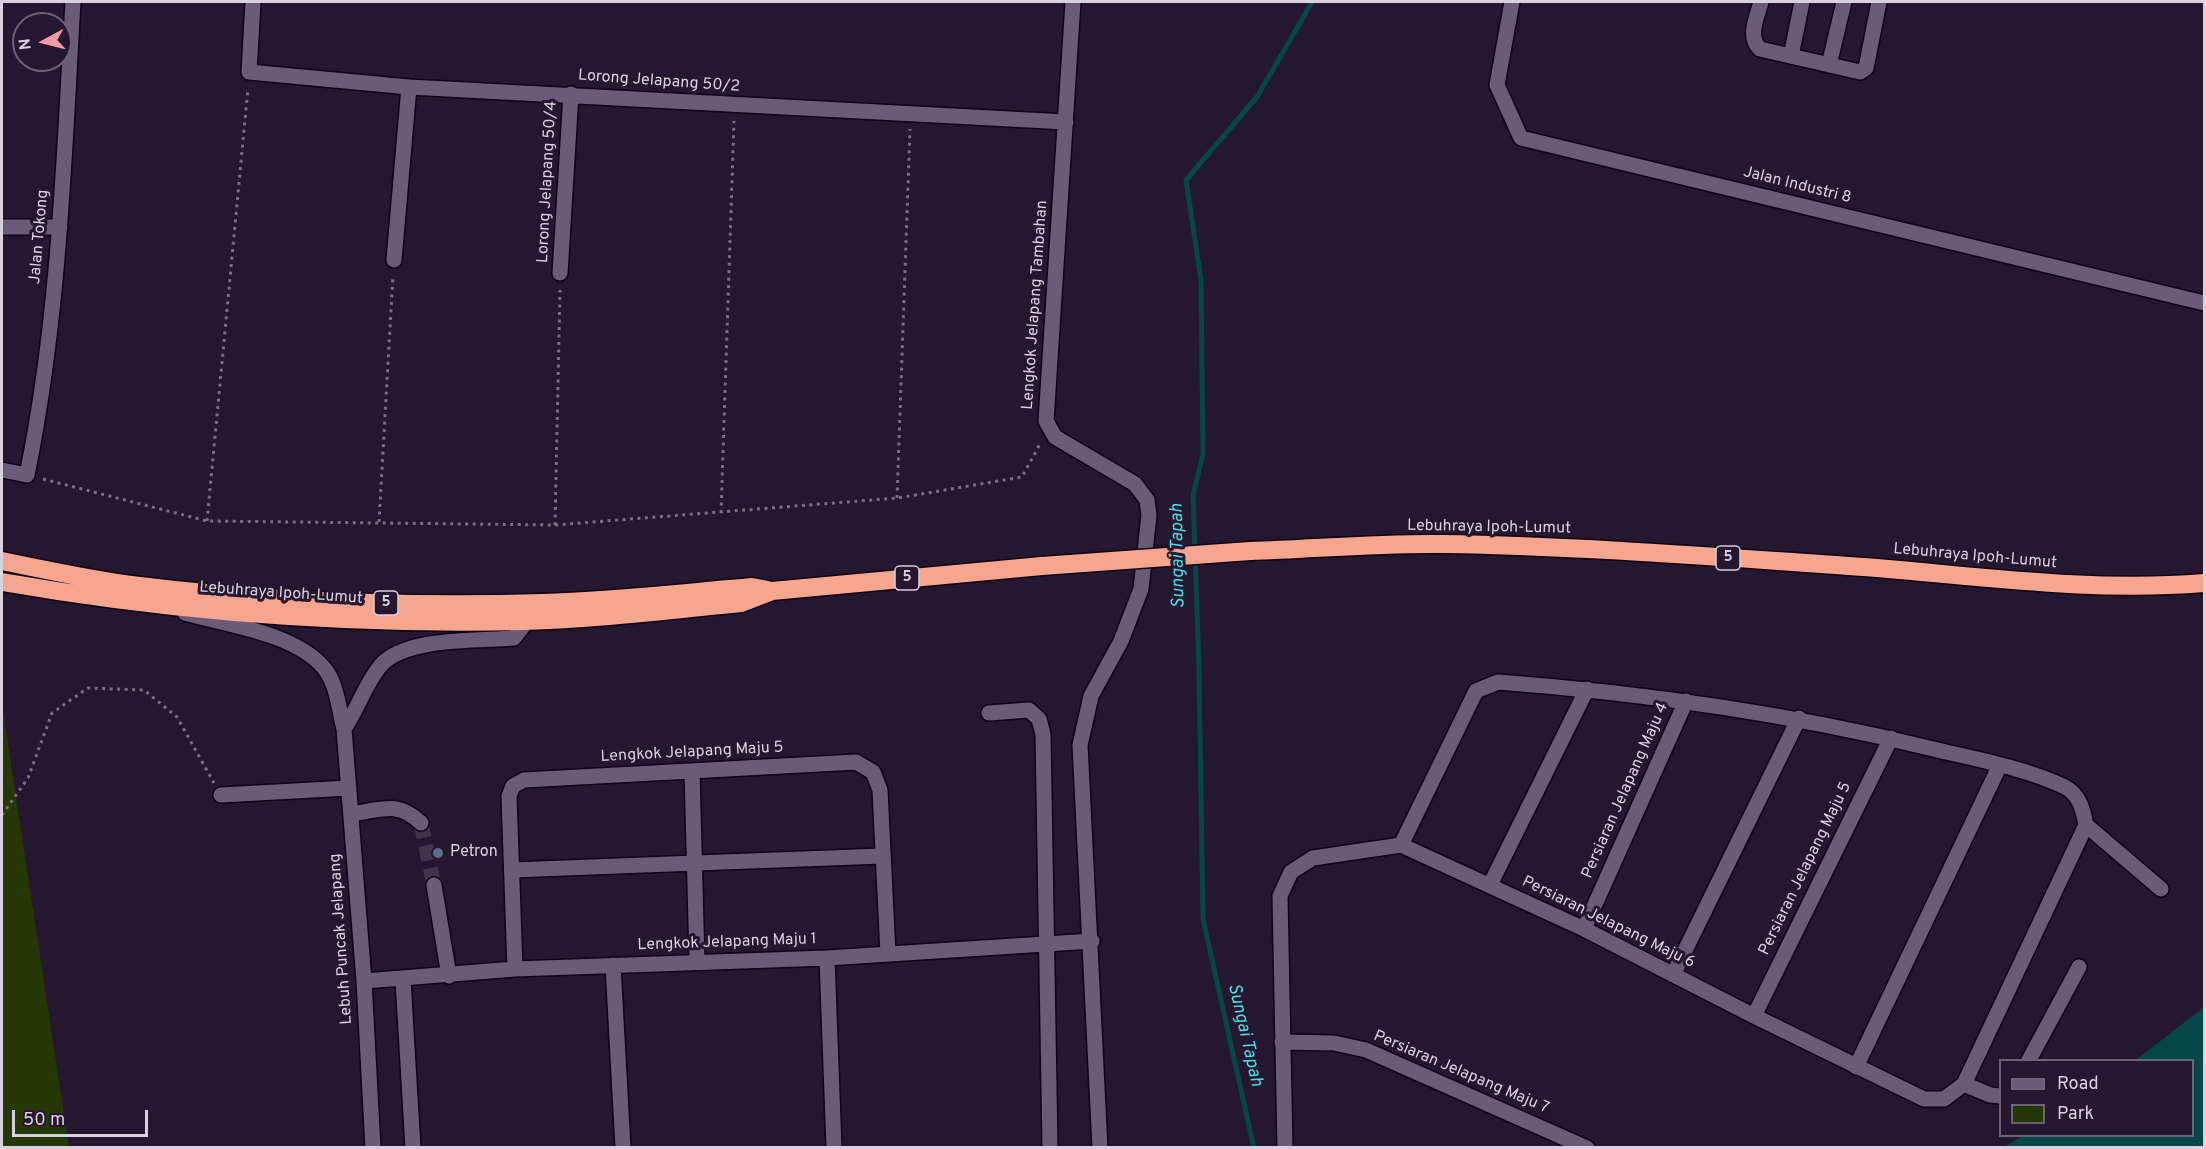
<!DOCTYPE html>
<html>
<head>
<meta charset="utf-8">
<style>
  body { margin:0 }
  #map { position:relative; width:2206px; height:1149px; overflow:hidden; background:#25172f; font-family:Overpass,sans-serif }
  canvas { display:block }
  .frame { position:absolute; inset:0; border:3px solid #d9d0e0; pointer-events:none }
  .legend { position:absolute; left:1999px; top:1059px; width:195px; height:78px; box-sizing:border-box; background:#25172f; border:2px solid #6d6176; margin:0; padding:8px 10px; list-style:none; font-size:18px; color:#d9d0e0 }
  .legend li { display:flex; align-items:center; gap:12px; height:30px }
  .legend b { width:30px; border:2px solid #6d6176 }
  .north { position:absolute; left:12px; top:12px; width:60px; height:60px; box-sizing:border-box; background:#25172f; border:2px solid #6d6176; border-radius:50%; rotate:263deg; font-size:16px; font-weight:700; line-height:24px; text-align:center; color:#d9d0e0 }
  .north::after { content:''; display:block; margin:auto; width:21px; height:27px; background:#f39aa9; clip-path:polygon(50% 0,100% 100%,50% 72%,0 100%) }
  .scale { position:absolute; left:12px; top:1110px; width:136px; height:27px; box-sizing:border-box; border:3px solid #d9d0e0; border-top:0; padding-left:8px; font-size:18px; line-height:21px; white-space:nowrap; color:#d9d0e0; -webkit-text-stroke:4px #25172f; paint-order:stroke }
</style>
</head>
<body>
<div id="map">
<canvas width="2206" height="1149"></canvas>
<div class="frame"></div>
<ul class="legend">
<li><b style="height:8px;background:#6b5b77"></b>Road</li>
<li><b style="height:16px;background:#253703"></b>Park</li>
</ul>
<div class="north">N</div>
<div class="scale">50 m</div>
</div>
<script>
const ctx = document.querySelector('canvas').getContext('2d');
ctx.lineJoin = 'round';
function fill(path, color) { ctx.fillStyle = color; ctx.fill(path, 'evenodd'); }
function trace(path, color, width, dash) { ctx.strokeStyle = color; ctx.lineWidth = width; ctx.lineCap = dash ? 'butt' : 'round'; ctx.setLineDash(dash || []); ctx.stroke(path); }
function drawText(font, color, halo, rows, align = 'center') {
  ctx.font = font + ' Overpass,sans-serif'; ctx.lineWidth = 6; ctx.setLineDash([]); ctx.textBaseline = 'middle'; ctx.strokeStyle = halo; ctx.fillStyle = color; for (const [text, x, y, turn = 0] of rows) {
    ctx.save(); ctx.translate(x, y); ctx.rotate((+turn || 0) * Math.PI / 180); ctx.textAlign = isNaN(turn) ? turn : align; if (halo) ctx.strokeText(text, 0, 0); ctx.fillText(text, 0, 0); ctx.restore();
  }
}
fill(new Path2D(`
  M 2,704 L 69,1147 L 2,1147 Z`), '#253703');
fill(new Path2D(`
  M 2204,1007 L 2204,1147 L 2003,1147 L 2023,1136 L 2192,1136 L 2192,1060 L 2136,1060 Z`), '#044747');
trace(new Path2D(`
  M 1254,1148 L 1203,919 L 1199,669 L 1193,495 L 1203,454 L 1201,280 L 1186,180 L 1257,97 L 1312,2`), '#044747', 5);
trace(new Path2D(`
  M 421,823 L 434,885`), '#40334a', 15, [15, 8]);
const minor = new Path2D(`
  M 253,2 L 249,72 L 409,87 L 1066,122
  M 1073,2 L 1046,421 L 1055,437 L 1135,484 L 1147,500 L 1149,515 L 1141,589 L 1121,641 L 1091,696 L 1080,745 L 1100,1148
  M 1512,2 L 1497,85 L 1521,138 L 2204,303
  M 1761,2 C 1757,17 1747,37 1760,49 L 1860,72 L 1866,68 L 1879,2
  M 1791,56 L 1802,2
  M 1829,65 L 1844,2
  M 2,227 L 60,227
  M 394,260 L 409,87
  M 560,273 L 571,94
  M 2,470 L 27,475 C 59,319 64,159 73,2
  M 185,613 C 227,625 295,633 324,668 C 337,683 339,710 344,729 L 364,981 L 373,1148
  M 989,713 L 1029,710 L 1039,719 L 1043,734 L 1050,1148
  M 344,729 C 358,709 365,684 381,665 C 406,637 479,641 514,638 L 527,621
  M 692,771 L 697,962
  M 221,795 L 349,788
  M 351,814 C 381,810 397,800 421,823
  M 2086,825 L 2161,889
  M 512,870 L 882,856
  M 434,885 L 449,976
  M 1490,885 L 1587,689
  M 1584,929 L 1686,701
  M 827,958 L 834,1148
  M 613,965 L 623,1148
  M 515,969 L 509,796 L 513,786 L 524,780 L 856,762 L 873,772 L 880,790 L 888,954
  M 1673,975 L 1799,718
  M 403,980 L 413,1148
  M 364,981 L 515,969 L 827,958 L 1092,941
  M 1754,1016 L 1891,738
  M 1282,1042 L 1334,1043 L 1366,1050 L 1587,1148
  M 2029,1060 L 2079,967
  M 1856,1067 L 2000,765
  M 1964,1084 L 1990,1095 L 2000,1096
  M 1285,1148 L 1280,896 L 1291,872 L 1313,858 L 1401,845 L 1584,929 L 1754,1016 L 1924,1099 L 1944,1099 L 1964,1084 L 2086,825 C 2083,810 2080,795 2065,787 C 2026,768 1971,758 1929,748 C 1787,713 1644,693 1498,682 L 1476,691 L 1401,845`);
const highway = new Path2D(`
  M 1250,551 C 1314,549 1378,543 1442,544 C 1574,546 1705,556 1836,565 C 1959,573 2081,593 2204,583
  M 2,561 C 45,570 88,579 131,585 C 268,602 406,607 543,603 C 613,601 682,593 752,587 L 768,590
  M 2,582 C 174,612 350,625 524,621 C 597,619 669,610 741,603 L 772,591 L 1042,566`);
trace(minor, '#0e0316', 18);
trace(highway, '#0e0316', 21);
trace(new Path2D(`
  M 43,479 L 207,521 L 555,525 L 897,498 L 1022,477 L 1040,444
  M 897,498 L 910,129
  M 721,513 L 734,121
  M 207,521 L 248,88
  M 379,522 L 393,275
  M 555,525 L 560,290
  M 2,815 L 28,778 L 52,713 L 88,688 L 144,690 L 177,717 L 214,783`), '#7a6e82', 3, [3, 4.5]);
trace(minor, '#6b5b77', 15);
trace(highway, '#f6a58f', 18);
const highwayBridge = new Path2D(`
  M 1042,566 L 1250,551`);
trace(highwayBridge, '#0e0316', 21, []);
trace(highwayBridge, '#f6a58f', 18);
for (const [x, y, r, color] of [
  [438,853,6,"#5c6f8a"]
]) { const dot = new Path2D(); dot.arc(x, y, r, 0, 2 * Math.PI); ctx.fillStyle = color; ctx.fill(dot); trace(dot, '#25172f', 2); }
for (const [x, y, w] of [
  [1728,558,24],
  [907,578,24],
  [386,603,24]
]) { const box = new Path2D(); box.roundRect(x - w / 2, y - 12, w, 24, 4.5); ctx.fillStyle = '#25172f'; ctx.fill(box); trace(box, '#d9d0e0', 1.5); }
drawText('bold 15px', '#d9d0e0', null, [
  ["5",1728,558],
  ["5",907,578],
  ["5",386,603]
]);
drawText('16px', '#d9d0e0', '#25172f', [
  ["Lorong Jelapang 50/2",659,82,4],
  ["Lorong Jelapang 50/4",548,182,-87],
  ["Jalan Industri 8",1797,186,14],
  ["Jalan Tokong",40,237,-85],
  ["Lengkok Jelapang Tambahan",1036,305,-86],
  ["Lebuhraya Ipoh-Lumut",1489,528,1],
  ["Lebuhraya Ipoh-Lumut",1975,557,5],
  ["Lebuhraya Ipoh-Lumut",281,594,4],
  ["Lengkok Jelapang Maju 5",692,753,-3],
  ["Persiaran Jelapang Maju 4",1626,791,-66],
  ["Persiaran Jelapang Maju 5",1806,869,-64],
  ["Persiaran Jelapang Maju 6",1608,923,26],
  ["Lebuh Puncak Jelapang",342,939,-94],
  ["Lengkok Jelapang Maju 1",727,943,-2],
  ["Persiaran Jelapang Maju 7",1461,1073,23]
]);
drawText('16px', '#d9d0e0', '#25172f', [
  ["Petron",450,853]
], 'left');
drawText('italic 18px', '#41e5e6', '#25172f', [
  ["Sungai Tapah",1179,556,-91],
  ["Sungai Tapah",1244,1035,77]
]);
</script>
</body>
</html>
